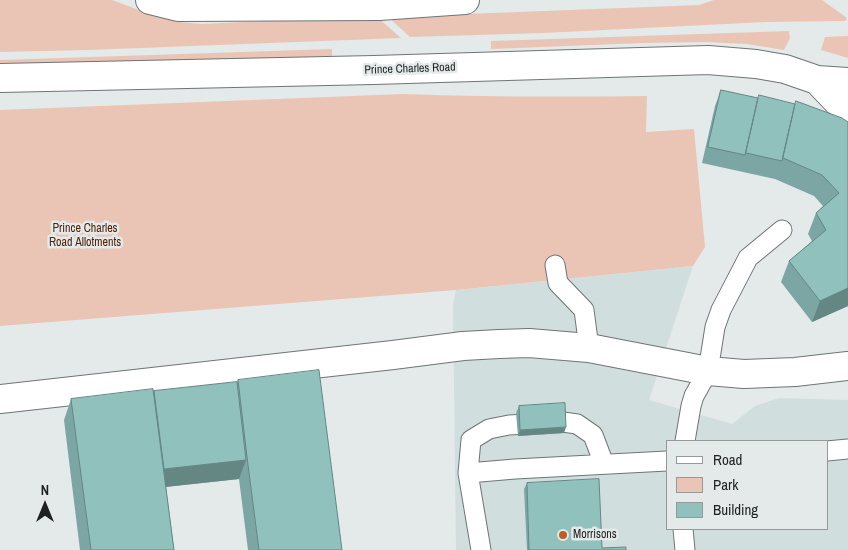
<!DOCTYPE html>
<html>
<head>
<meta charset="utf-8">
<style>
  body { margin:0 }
  #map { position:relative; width:848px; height:550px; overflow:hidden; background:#e4eae9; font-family:"Archivo Narrow",sans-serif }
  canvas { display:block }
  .legend { position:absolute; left:666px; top:440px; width:162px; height:90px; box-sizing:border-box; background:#e4eae9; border:1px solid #959a99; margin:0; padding:6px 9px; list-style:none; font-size:15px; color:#1f2121 }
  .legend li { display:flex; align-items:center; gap:10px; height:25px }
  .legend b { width:25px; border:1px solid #959a99 }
  .north { position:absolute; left:20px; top:480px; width:50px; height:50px; -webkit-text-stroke:4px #e4eae9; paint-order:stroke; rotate:0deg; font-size:14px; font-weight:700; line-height:20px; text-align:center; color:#1f2121 }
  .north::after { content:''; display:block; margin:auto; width:18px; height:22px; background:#1f2121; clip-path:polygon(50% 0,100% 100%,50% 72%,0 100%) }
</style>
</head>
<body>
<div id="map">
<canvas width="848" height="550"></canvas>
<ul class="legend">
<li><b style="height:6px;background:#fff"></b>Road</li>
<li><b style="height:14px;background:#eac5b5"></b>Park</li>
<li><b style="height:14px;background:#90c1bd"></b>Building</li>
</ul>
<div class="north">N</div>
</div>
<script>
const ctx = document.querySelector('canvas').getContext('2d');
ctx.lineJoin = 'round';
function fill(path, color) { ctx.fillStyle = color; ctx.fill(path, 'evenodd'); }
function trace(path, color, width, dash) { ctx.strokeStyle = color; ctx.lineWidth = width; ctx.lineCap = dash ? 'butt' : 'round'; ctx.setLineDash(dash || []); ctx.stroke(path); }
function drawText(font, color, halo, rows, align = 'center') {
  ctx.font = font + ' "Archivo Narrow",sans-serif'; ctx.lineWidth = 5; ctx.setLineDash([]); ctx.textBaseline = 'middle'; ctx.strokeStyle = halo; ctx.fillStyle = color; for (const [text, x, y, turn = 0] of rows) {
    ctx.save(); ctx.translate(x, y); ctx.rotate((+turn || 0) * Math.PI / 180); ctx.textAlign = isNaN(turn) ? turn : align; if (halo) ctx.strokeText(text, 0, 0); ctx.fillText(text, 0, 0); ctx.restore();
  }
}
fill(new Path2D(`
  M 693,266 L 649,400 L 732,424 L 755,406 L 779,398 L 848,400 L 848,550 L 456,550 L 453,305 L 456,290 ZM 667,441 L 827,441 L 827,529 L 667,529 Z`), '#d0dfde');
fill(new Path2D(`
  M 0,0 L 112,0 L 147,13 L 179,22 L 202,24 L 376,16 L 401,38 L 88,50 L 0,52 Z
  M 714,0 L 822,0 L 847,18 L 845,21 L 766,22 L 544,33 L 410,37 L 388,17 L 699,5 Z
  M 789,31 L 790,38 L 784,50 L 747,44 L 707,42 L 643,43 L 491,49 L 491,41 Z
  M 848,36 L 848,58 L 821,50 L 825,37 Z
  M 332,49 L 332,56 L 0,67 L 0,60 Z
  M 403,94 C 484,97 565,97 647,96 L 646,132 L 694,129 L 705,247 L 693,266 L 456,290 L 0,326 L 0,110 Z`), '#eac5b5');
const service = new Path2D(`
  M 555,265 L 558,283 L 584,310 L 589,348
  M 685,441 L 691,406 L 694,396 L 708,371 L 715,327 L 721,310 L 748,258 L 782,230
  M 827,451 L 848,449
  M 468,473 L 471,440 L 489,429 L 509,425 L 563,422 L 577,424 L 593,435 L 604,464
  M 683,529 L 685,550
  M 481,550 L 468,473 L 515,469 L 667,461`);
const minor = new Path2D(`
  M 150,0 L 178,7 L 379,6 L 465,0
  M 0,399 L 393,355 L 463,346 L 499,344 L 529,343 L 589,348 L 708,371 L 744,374 L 795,372 L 848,366`);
const tertiary = new Path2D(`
  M 0,78 L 374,70 L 708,60 L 756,64 L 785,69 L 817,80 L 848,82
  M 817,80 L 837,101 L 848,108`);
trace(service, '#6f7474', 21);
trace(minor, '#6f7474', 30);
trace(tertiary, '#6f7474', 30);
trace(service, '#fff', 19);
trace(minor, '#fff', 28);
trace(tertiary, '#fff', 28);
fill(new Path2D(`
  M 721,90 L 848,122 L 848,306 L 812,322 L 781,282 L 789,261 L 812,241 L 808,234 L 816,213 L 823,206 L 814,196 L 775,179 L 702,163 L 715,106 Z
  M 238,380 L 342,550 L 248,550 L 239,479 L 166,487 L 174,550 L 80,550 L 64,420 L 71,399 L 154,391 L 237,382 Z
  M 519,406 L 564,433 L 518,436 L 516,413 Z
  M 527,483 L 602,548 L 626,550 L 527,550 L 524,489 Z`), '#7ca6a3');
fill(new Path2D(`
  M 848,288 L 848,306 L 812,322 L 820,301 Z
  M 566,427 L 564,433 L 518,436 L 520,430 Z
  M 246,460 L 239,479 L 155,488 L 162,469 Z`), '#658784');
const building = new Path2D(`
  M 721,90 L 758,98 L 745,155 L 708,147 Z
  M 759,95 L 795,104 L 782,161 L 746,153 Z
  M 796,101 L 842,118 L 848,122 L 848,288 L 820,301 L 789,261 L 826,230 L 816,213 L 839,193 L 822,175 L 783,158 Z
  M 319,370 L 342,550 L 259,550 L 247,457 L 238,380 Z
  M 237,382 L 246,460 L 164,469 L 154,391 Z
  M 153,389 L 174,550 L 91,550 L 71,399 Z
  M 565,403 L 566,427 L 520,430 L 519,406 Z
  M 599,479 L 602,548 L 626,547 L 626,550 L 529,550 L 527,483 Z`);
fill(building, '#90c1bd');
trace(building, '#658784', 1);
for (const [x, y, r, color] of [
  [563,535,5,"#c05c28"]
]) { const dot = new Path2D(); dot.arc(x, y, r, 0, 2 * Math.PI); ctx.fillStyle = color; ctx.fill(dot); trace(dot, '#e4eae9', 2); }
drawText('12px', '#1f2121', '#e4eae9', [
  ["Prince Charles Road",410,69,-2]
]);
drawText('12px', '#522107', '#e4eae9', [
  ["Prince Charles",85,229],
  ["Road Allotments",85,243]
]);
drawText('12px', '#1f2121', '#e4eae9', [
  ["Morrisons",573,535]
], 'left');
</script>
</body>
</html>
